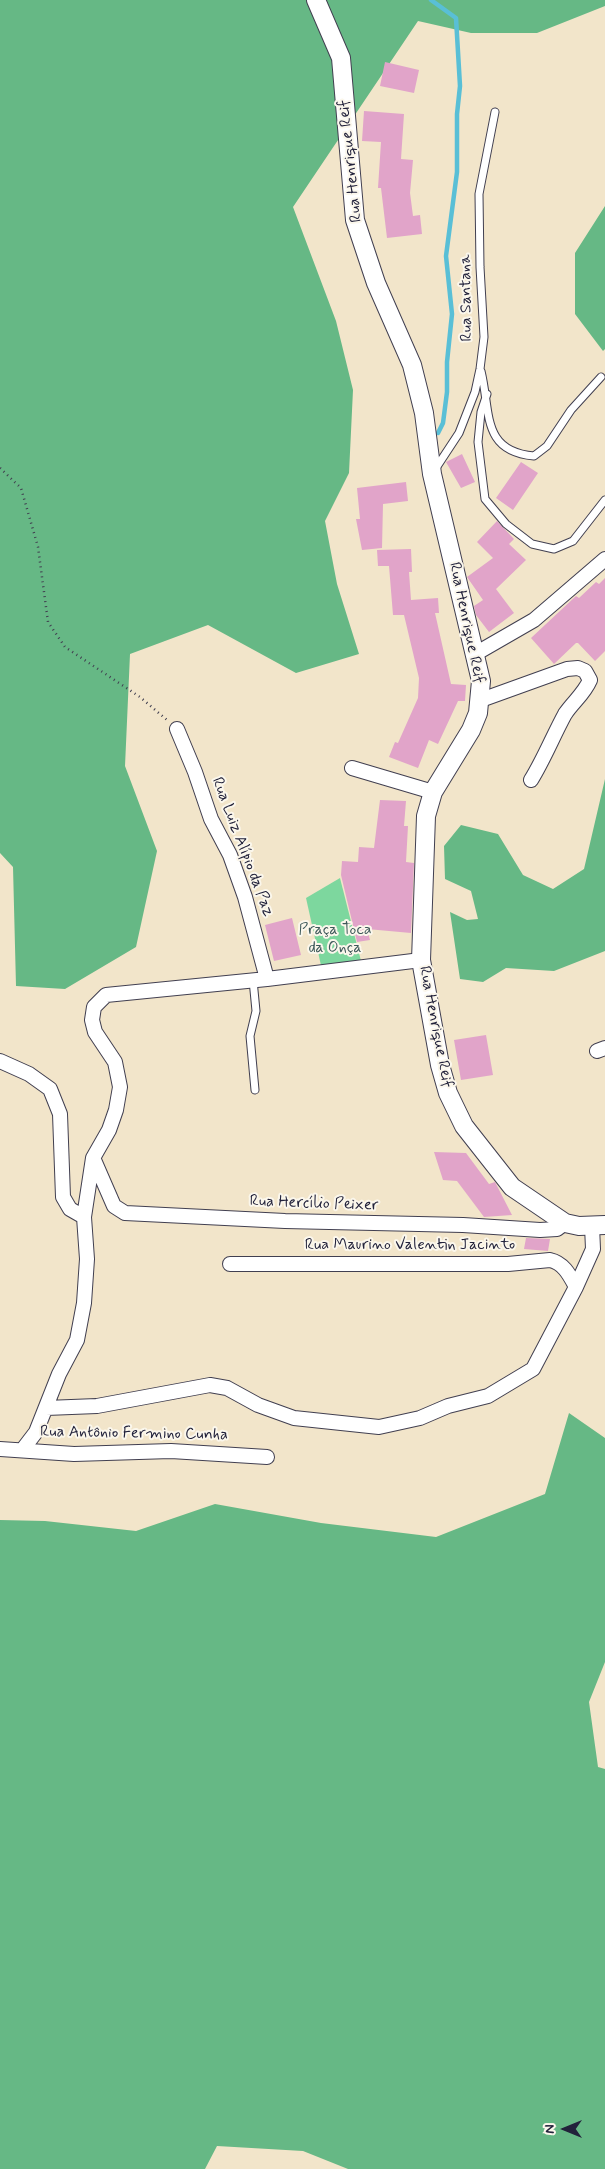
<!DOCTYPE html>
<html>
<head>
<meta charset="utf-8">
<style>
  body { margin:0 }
  #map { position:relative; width:605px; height:2169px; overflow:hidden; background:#f2e5ca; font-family:Mynerve,sans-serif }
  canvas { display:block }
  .north { position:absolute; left:540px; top:2104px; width:50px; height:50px; -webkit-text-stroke:4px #fbf7ec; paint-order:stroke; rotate:270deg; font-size:14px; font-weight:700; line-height:20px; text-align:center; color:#22223b }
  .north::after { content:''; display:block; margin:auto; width:18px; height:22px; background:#22223b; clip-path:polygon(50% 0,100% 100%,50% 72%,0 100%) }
</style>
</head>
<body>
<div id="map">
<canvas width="605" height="2169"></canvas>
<div class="north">N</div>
</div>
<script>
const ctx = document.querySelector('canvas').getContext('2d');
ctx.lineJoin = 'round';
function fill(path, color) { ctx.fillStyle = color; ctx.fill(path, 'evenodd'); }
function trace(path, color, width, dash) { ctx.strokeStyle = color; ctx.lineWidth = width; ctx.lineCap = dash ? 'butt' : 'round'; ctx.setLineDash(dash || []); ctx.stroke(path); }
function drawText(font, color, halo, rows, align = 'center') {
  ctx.font = font + ' Mynerve,sans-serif'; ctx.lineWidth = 4; ctx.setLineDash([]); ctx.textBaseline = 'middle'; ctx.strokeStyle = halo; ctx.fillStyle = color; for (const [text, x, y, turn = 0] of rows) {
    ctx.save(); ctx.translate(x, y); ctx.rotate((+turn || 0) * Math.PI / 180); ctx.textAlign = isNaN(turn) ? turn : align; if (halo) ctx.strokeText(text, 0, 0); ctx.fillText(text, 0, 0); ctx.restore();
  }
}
fill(new Path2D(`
  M 340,878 L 362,965 L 322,970 L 306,898 Z`), '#7dd79e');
fill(new Path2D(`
  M 0,0 L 605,0 L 605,6 L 537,33 L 471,33 L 418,21 L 293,207 L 336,321 L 353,390 L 349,473 L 325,521 L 337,584 L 359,654 L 296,673 L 208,625 L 130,654 L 125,766 L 157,851 L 136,947 L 65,989 L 16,986 L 13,867 L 0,853 Z
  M 605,206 L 605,349 L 603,351 L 575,314 L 575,253 Z
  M 605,779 L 605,951 L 554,971 L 506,968 L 483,982 L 460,979 L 450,912 L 467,920 L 478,919 L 471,891 L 445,879 L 444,846 L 461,825 L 498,834 L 523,875 L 553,889 L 584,869 Z
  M 569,1413 L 605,1438 L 605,1662 L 589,1702 L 598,1767 L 605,1769 L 605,2169 L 348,2169 L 303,2151 L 217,2146 L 205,2169 L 0,2169 L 0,1520 L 45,1521 L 136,1531 L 215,1504 L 321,1523 L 436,1537 L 545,1494 Z`), '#66b885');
trace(new Path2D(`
  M 431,0 L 456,18 L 460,86 L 457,114 L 457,172 L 446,256 L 452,314 L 447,362 L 447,392 L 443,423 L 438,433`), '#59bfd6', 4.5);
fill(new Path2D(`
  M 385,62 L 419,70 L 414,93 L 380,86 Z
  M 364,111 L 404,114 L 401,159 L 413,160 L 410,193 L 413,216 L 420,215 L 422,234 L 387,238 L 381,188 L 378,188 L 381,142 L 362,141 Z
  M 462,454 L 475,482 L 461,488 L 446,462 Z
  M 521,462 L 538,473 L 513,510 L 496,498 Z
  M 406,482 L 408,501 L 383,504 L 382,548 L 362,550 L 356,519 L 360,519 L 357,488 Z
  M 497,521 L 514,539 L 509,544 L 526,560 L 496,589 L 514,613 L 489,632 L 476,615 L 474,606 L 483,600 L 467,577 L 493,558 L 477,542 Z
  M 411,549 L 412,572 L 409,572 L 411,600 L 438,598 L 439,613 L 435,613 L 451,684 L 466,685 L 465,701 L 458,701 L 438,744 L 429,740 L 418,768 L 389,757 L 395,742 L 398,743 L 418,698 L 419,678 L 404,615 L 393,615 L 389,566 L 378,566 L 377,550 Z
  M 605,578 L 605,651 L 595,661 L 578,643 L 576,643 L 554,664 L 531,638 L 576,596 L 579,598 L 596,582 L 599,584 Z
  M 380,800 L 406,801 L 404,826 L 408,826 L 406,862 L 414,863 L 411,933 L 367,929 L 370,940 L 357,942 L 341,875 L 342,861 L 358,862 L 359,847 L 374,848 Z
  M 292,918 L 301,955 L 274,961 L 265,925 Z
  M 486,1035 L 493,1075 L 461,1080 L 454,1040 Z
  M 434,1152 L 466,1153 L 489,1184 L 495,1182 L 512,1215 L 484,1217 L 457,1181 L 443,1180 Z
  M 526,1238 L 550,1239 L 548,1251 L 524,1249 Z`), '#e1a4c9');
const service = new Path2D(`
  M 481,371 C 491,412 481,451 534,456 L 547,446 L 571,410 L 601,377
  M 487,394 L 481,412 L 478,442 L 485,499 L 506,524 L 532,544 L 554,549 L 573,541 L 605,500
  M 434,471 L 459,433 L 475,392 L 480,369 L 484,337 L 480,267 L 479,194 L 495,112
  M 253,980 L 256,1011 L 250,1036 L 255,1090`);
const minor = new Path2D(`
  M 475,654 L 534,620 L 605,559
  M 481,700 L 567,669 L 578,668 L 585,671 L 590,680 C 584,694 573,702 565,714 C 553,736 544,759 531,780
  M 177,729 L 195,772 L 211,819 L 230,855 L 245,897 L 267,979
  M 352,768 L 433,792
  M 597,1051 L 605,1048
  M 0,1061 L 29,1074 L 50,1089 L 60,1114 L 63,1197 L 70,1209 L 84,1217
  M 94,1160 L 114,1206 L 125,1213 L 285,1221 L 463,1225 L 540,1230 L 557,1229 L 565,1223
  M 230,1264 L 508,1264 L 550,1260 C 564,1263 570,1276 576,1287
  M 46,1408 L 97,1406 L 210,1385 L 227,1388 L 258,1405 L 294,1418 L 379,1427 L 420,1418 L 448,1406 L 488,1396 L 533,1369 L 576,1287 L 593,1249 L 592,1226
  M 0,1449 L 74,1454 L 171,1451 L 267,1457
  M 23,1449 L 36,1432 L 59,1374 L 77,1340 L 84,1303 L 87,1259 L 84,1217 L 93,1158 L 109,1130 L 116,1110 L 120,1087 L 115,1062 L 95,1032 L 92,1020 L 94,1007 L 106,995 L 267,979 L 421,960`);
const tertiary = new Path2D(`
  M 316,0 L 341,58 L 355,220 L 376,283 L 412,365 L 424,413 L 432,474 L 481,681 L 478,713 L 471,730 L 433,792 L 426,816 L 421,960 L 440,1065 L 448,1093 L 464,1126 L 512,1187 L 565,1223 L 579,1226 L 605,1225`);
trace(service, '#413f50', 9);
trace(minor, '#413f50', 16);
trace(tertiary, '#413f50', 20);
trace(new Path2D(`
  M 0,468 L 21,488 L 38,547 L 48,622 L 65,647 L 140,697 L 167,720`), '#413f50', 2.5, [1, 4]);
trace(service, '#fff', 7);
trace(minor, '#fff', 14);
trace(tertiary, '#fff', 18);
drawText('16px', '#22223b', '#fbf7ec', [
  ["Rua Henrique Reif",351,161,-96],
  ["Rua Santana",467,298,-91],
  ["Rua Henrique Reif",466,623,78],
  ["Rua Luiz Alípio da Paz",242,847,69],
  ["Rua Henrique Reif",435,1027,79],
  ["Rua Hercílio Peixer",314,1204,2],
  ["Rua Maurino Valentin Jacinto",410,1246],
  ["Rua Antônio Fermino Cunha",134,1434,1]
]);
drawText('16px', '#3d5859', '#fbf7ec', [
  ["Praça Toca",335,931],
  ["da Onça",335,949]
]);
</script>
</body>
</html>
